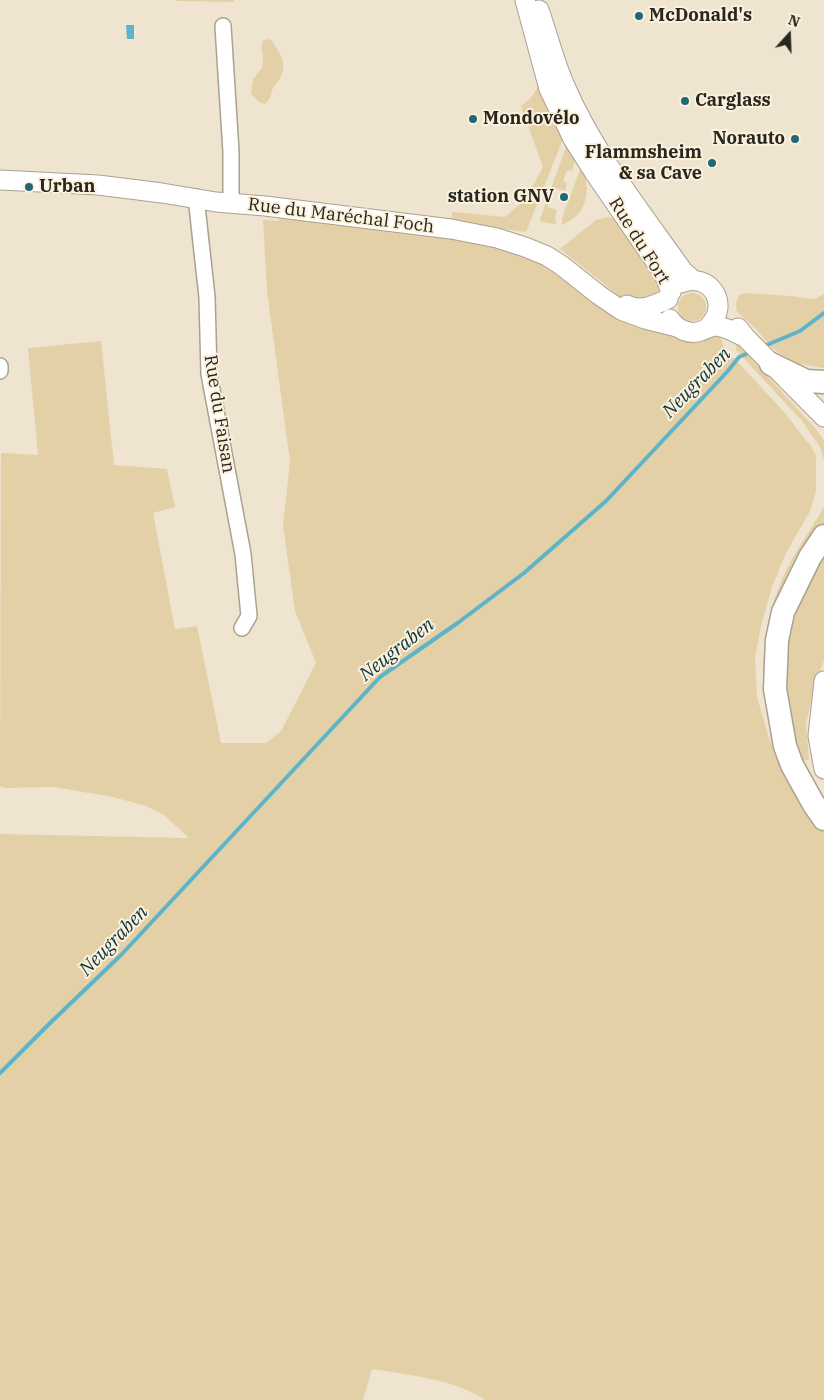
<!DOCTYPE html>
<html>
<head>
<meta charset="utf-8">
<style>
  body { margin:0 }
  #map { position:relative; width:824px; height:1400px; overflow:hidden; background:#eee4d0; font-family:"IBM Plex Serif",serif }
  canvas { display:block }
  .north { position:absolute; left:764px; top:10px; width:50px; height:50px; -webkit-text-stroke:4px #fbf1dd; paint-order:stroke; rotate:20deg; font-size:14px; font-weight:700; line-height:20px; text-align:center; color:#29261e }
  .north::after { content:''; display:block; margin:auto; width:18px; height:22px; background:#29261e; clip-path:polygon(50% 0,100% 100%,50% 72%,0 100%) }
</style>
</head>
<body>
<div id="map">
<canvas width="824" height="1400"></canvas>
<div class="north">N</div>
</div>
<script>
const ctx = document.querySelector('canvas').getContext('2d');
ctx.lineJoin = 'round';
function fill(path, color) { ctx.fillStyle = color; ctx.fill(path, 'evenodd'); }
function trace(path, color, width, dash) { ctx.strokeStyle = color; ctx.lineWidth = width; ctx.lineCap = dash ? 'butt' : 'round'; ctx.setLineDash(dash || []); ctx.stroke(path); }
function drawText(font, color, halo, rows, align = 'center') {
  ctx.font = font + ' "IBM Plex Serif",serif'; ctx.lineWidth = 4; ctx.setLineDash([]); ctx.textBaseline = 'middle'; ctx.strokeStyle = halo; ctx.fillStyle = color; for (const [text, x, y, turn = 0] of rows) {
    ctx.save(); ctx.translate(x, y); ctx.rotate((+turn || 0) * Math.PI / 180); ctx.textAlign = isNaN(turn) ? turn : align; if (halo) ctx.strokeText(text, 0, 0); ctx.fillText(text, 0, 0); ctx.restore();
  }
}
fill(new Path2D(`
  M 176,0 L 234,0 L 234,2 L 176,1 Z
  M 267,39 L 271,40 C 280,53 289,64 279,80 C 278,82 276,84 274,86 C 270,93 273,97 265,104 L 259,102 L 251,94 L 253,79 L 262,68 L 263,56 L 261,47 L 263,41 Z
  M 538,87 L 563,139 L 526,232 L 450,222 L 453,212 L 505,217 L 526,199 L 543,167 L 521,106 L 530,99 Z
  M 567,144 L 575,159 L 572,171 L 567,170 L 563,181 L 567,183 L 565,191 L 555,188 L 547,207 L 557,210 L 555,218 L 556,224 L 541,222 L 540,219 Z
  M 582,168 C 590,182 588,206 576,216 C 572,220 567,222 562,225 L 562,218 L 580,170 Z
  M 279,215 L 417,231 L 517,249 L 697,341 L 706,340 L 718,333 L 728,354 L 737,361 L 785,413 L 807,442 L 810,444 L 816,455 L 816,491 L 810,511 L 786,553 L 772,587 L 761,626 L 755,658 L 757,697 L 769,738 L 790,785 L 811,819 L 824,833 L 824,1400 L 485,1400 C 458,1380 405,1374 372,1369 L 363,1400 L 0,1400 L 0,834 L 189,838 L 164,815 L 146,806 L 113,797 L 53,787 L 5,788 L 0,786 L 1,453 L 38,455 L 28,348 L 101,341 L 114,465 L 167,469 L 175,507 L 153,513 L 175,629 L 197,626 L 221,743 L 266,743 L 281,731 L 316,663 L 295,611 L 283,525 L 290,462 L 267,291 L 263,220 L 279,221 Z
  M 609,217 L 623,221 L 663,287 L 661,296 L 627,302 L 560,249 L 596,220 Z
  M678 307a14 14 0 1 1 28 0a14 14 0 1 1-28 0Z
  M 746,293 L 790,296 L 815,299 L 824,294 L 824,368 L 794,363 L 771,347 L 756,329 L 737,312 L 736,303 L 739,295 Z
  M 737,343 L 816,429 L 824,441 L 824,460 L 820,447 L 802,421 L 736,350 Z
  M 824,507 L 824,524 L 807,550 L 770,720 L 768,719 C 765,701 762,683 763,665 C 764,629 774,591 792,559 C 802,541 814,524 824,507 Z
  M 824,544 L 824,660 L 815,684 L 806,724 L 809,760 L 798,761 L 782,670 L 796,597 Z`), '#e4d0a6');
fill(new Path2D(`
  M 126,25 L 134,25 L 134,39 L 127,39 Z`), '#5db4c9');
trace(new Path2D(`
  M 762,347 L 800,331 L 824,313
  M 0,1073 L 47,1026 L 121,955 L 380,677 L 459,622 L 524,573 L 606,501 L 727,372 L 739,357 L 751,352`), '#5db4c9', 4);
const minor = new Path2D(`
  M 223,26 L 231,152 L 231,203
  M 196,197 L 207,297 L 209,374 L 243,554 L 249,616 L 242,628
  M 0,366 L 0,371`);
const major = new Path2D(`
  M 525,0 L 549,89 L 573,139 L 594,172 L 664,274 L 671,292
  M 539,10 C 548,35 554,61 565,86 C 594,153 641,212 683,271 L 693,280
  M 0,180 L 98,185 L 162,193 L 216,202 L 265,206 L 451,229 L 497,238 L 525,247 L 547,256 L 561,265 L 599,295 L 621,310 L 645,319 L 677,327
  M 681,283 C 709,271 732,304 708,327
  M 627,305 C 642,312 654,305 668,299
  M 670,319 C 677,330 690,335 701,331 C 707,329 710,326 716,326 C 727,327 736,333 746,338
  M 738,328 L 746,338 L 824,417
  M 824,681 L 818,736 L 824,769`);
const highway = new Path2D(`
  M 771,364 L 806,381 L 824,382
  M 824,536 L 810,557 L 783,612 L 777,640 L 775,689 L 785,746 L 792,765 L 813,803 L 824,819`);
trace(minor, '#aaa18f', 18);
trace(major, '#aaa18f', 21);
trace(highway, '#aaa18f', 25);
trace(minor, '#fff', 15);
trace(major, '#fff', 19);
trace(highway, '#fff', 22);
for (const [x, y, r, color] of [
  [639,16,5,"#216777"],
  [685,101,5,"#216777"],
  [473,119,5,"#216777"],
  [795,139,5,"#216777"],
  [712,163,5,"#216777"],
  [29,187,5,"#216777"],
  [564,197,5,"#216777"]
]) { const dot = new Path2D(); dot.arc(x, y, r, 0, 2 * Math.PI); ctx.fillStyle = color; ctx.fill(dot); trace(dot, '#fbf1dd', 2); }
drawText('bold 18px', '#29261e', '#fbf1dd', [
  ["McDonald's",649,16],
  ["Carglass",695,101],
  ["Mondovélo",483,119],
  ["Norauto",785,139,"right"],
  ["Flammsheim",702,153,"right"],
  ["& sa Cave",702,174,"right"],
  ["Urban",39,187],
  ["station GNV",554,197,"right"]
], 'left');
drawText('18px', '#29261e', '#fbf1dd', [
  ["Rue du Maréchal Foch",341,216,7],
  ["Rue du Fort",639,241,58],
  ["Rue du Faisan",219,414,81]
]);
drawText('italic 19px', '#0c363f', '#fbf1dd', [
  ["Neugraben",697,383,-46],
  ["Neugraben",397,650,-38],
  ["Neugraben",114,941,-46]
]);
</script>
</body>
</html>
